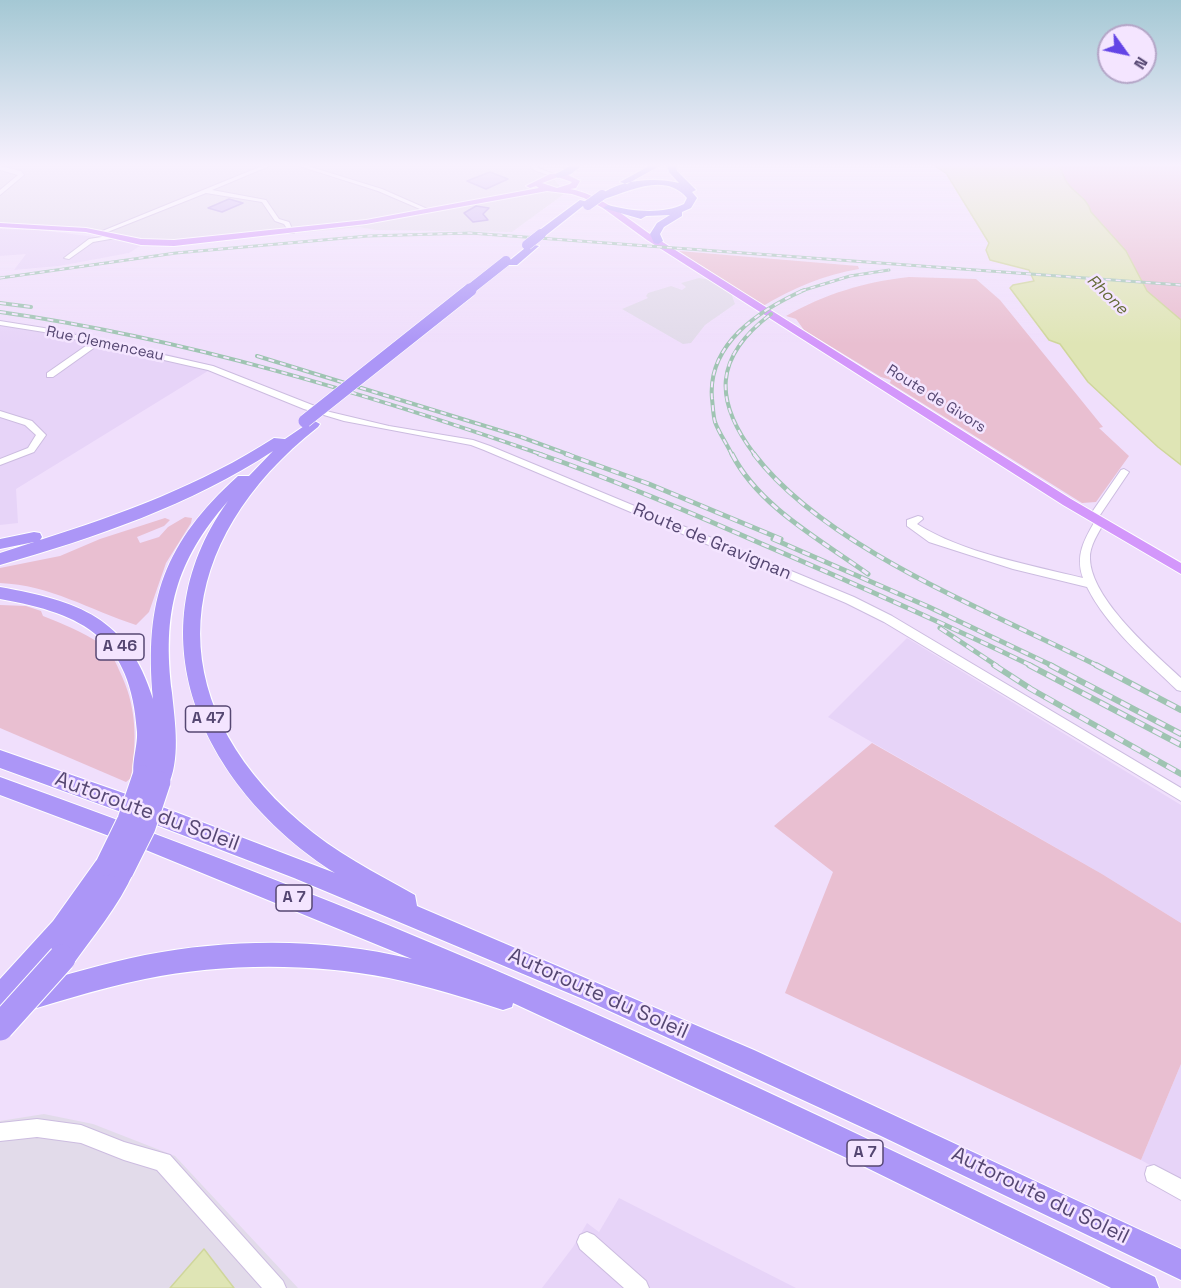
<!DOCTYPE html>
<html>
<head>
<meta charset="utf-8">
<style>
  body { margin:0 }
  #map { position:relative; width:1181px; height:1288px; overflow:hidden; background:#f0dffc; font-family:"Space Grotesk",sans-serif }
  canvas { display:block }
  .north { position:absolute; left:1097px; top:24px; width:60px; height:60px; box-sizing:border-box; background:#f4e5ff; border:2px solid #b4a6c7; border-radius:50%; rotate:123deg; font-size:16px; font-weight:700; line-height:24px; text-align:center; color:#554772 }
  .north::after { content:''; display:block; margin:auto; width:21px; height:27px; background:#6344e6; clip-path:polygon(50% 0,100% 100%,50% 72%,0 100%) }
</style>
</head>
<body>
<div id="map">
<canvas width="1181" height="1288"></canvas>
<div class="north">N</div>
</div>
<script>
const ctx = document.querySelector('canvas').getContext('2d');
ctx.lineJoin = 'round';
function fill(path, color) { ctx.fillStyle = color; ctx.fill(path, 'evenodd'); }
function trace(path, color, width, dash) { ctx.strokeStyle = color; ctx.lineWidth = width; ctx.lineCap = dash ? 'butt' : 'round'; ctx.setLineDash(dash || []); ctx.stroke(path); }
function drawText(font, color, halo, rows, align = 'center') {
  ctx.font = font + ' "Space Grotesk",sans-serif'; ctx.lineWidth = 5; ctx.setLineDash([]); ctx.textBaseline = 'middle'; ctx.strokeStyle = halo; ctx.fillStyle = color; for (const [text, x, y, turn = 0] of rows) {
    ctx.save(); ctx.translate(x, y); ctx.rotate((+turn || 0) * Math.PI / 180); ctx.textAlign = isNaN(turn) ? turn : align; if (halo) ctx.strokeText(text, 0, 0); ctx.fillText(text, 0, 0); ctx.restore();
  }
}
fill(new Path2D(`
  M 0,229 L 39,230 L 145,243 L 129,253 L 59,266 L 14,270 L 26,254 L 0,256 Z
  M 0,321 L 85,334 L 216,366 L 16,489 L 18,523 L 0,525 Z
  M 907,638 L 1181,805 L 1181,923 L 1102,874 L 828,717 Z
  M 1181,1064 L 1181,1183 L 1141,1160 Z
  M 619,1198 L 796,1288 L 542,1288 L 573,1247 L 587,1223 L 599,1232 Z`), '#e7d4f8');
fill(new Path2D(`
  M 0,164 L 537,164 L 557,182 L 564,194 L 512,232 L 376,230 L 359,227 L 180,244 L 145,243 L 93,229 L 0,223 Z
  M 699,278 L 711,280 L 731,293 L 735,304 L 705,325 L 691,343 L 683,344 L 622,309 L 648,298 L 646,296 L 648,293 L 671,286 L 682,290 L 686,287 L 681,283 Z
  M 44,1114 L 93,1124 L 175,1156 L 298,1288 L 0,1288 L 0,1121 Z`), '#e2dbea');
fill(new Path2D(`
  M 997,164 L 1181,164 L 1181,360 Z
  M 679,251 L 858,266 L 859,269 C 824,275 793,288 763,306 Z
  M 909,277 L 976,279 L 1000,300 L 1103,427 L 1099,428 L 1129,456 L 1096,502 L 1082,503 L 890,383 L 891,380 L 881,377 L 804,330 L 796,319 L 786,316 C 825,294 864,282 909,277 Z
  M 185,517 L 192,518 L 191,523 L 166,563 L 149,612 L 136,625 C 90,610 50,585 0,583 L 0,568 L 60,556 L 100,539 L 165,518 L 170,520 L 164,526 L 137,537 L 140,543 L 159,537 L 168,527 Z
  M 0,605 L 26,606 L 41,611 L 43,616 C 63,624 83,632 101,644 C 110,651 115,660 119,670 C 137,706 137,739 131,778 L 126,782 L 0,728 Z
  M 872,743 L 1102,874 L 1181,923 L 1181,1064 L 1141,1160 L 785,993 L 833,872 L 774,826 Z`), '#e9bfd1');
const water = new Path2D(`
  M 932,164 L 1057,164 C 1063,169 1062,175 1066,181 C 1073,193 1088,198 1091,212 L 1126,251 L 1147,291 L 1181,320 L 1181,465 L 1158,447 L 1088,382 L 1060,344 L 1049,340 L 1010,288 L 1013,285 L 1034,281 L 1029,270 L 990,260 L 986,250 L 989,243 L 946,173 Z
  M 204,1249 L 234,1288 L 170,1288 Z`);
fill(water, '#dfe5b5');
trace(water, '#cfd69b', 1.5);
const building = new Path2D(`
  M 490,172 L 508,179 L 486,189 L 467,181 Z
  M 229,199 L 243,203 L 222,212 L 208,208 Z
  M 476,206 L 489,208 L 483,214 L 488,220 L 473,222 L 464,213 Z`);
fill(building, '#cdb7f1');
trace(building, '#b298e4', 1.5);
const minor = new Path2D(`
  M 267,164 L 274,164 L 212,190 L 266,200 L 279,219 L 289,222 L 294,233 L 290,233 L 284,224 L 275,221 L 262,202 L 206,193 L 105,233 L 100,232 Z
  M 293,164 L 301,164 L 382,189 L 432,211 L 427,212 L 378,191 Z
  M 528,164 L 534,164 L 538,168 L 557,175 L 554,177 L 534,170 Z
  M 0,166 L 21,171 L 24,175 L 0,195 L 0,190 L 18,175 L 0,170 Z
  M 114,235 L 117,237 L 116,238 L 93,242 L 69,259 L 64,258 L 89,239 Z
  M 0,321 L 44,328 L 213,366 L 330,412 L 389,426 L 473,440 L 490,446 L 854,597 L 892,616 L 1181,788 L 1181,801 L 884,622 L 846,603 L 484,450 L 471,445 L 344,421 L 304,409 L 208,370 L 98,345 L 53,377 L 47,377 L 47,373 L 90,343 L 44,332 L 0,325 Z
  M 0,411 L 32,421 L 46,435 L 34,452 L 0,465 L 0,459 L 28,448 L 36,435 L 25,425 L 0,417 Z
  M 1124,469 L 1129,472 L 1098,518 L 1104,519 L 1105,521 C 1099,532 1089,546 1090,559 C 1091,599 1153,652 1181,678 L 1181,691 L 1177,690 C 1145,659 1107,627 1087,587 L 1013,569 L 929,542 L 907,526 L 907,520 L 918,516 L 922,517 L 923,519 L 917,524 C 963,553 1030,565 1083,578 C 1075,556 1084,540 1095,521 L 1089,520 L 1088,518 L 1121,470 Z
  M 37,1119 L 81,1125 L 124,1142 L 170,1155 L 283,1281 L 286,1288 L 262,1288 L 157,1170 L 124,1160 L 81,1143 L 37,1137 L 0,1141 L 0,1123 Z
  M 1154,1165 L 1181,1179 L 1181,1200 L 1147,1181 L 1145,1174 L 1147,1167 Z
  M 587,1232 L 594,1235 L 646,1281 L 649,1288 L 624,1288 L 580,1249 L 577,1242 L 580,1235 Z`);
const major = new Path2D(`
  M 564,173 L 580,181 L 576,188 L 570,189 C 602,195 627,219 653,236 L 1071,499 L 1181,563 L 1181,574 L 1063,505 L 647,240 L 603,208 L 584,198 L 572,194 L 547,191 L 366,224 L 174,246 L 141,245 L 86,232 L 0,227 L 0,223 L 86,228 L 141,239 L 174,240 L 366,220 L 539,188 L 536,186 L 530,188 L 526,186 L 550,174 ZM 558,177 L 572,182 L 570,184 L 557,188 L 542,183 Z`);
const highway = new Path2D(`
  M 574,164 L 583,164 L 571,174 L 558,178 L 554,175 Z
  M 653,164 L 663,164 L 627,184 L 620,182 Z
  M 667,164 L 675,164 L 677,171 L 696,190 L 692,192 L 697,198 L 691,208 L 682,212 L 682,216 L 664,227 L 660,234 L 663,241 L 658,244 L 654,243 L 650,234 L 657,223 L 670,215 L 646,216 L 641,219 L 603,208 L 608,205 C 630,211 662,215 684,204 L 687,198 C 665,172 630,191 604,199 L 599,196 C 619,179 655,177 679,183 L 669,172 Z
  M 580,200 L 588,202 L 545,236 L 537,236 L 537,232 Z
  M 530,244 L 539,246 L 517,265 L 509,265 L 509,261 Z
  M 313,420 L 320,424 L 318,427 C 173,541 156,698 300,822 C 334,852 376,873 415,895 L 417,906 L 754,1050 L 1181,1249 L 1181,1280 L 881,1136 L 590,1002 L 294,878 L 146,821 L 0,768 L 0,750 L 152,803 L 335,873 C 207,791 129,639 228,501 C 175,562 162,613 172,693 C 175,723 181,760 167,788 L 160,791 L 153,788 L 150,782 L 143,785 L 136,782 C 129,768 138,748 137,732 C 131,639 85,614 0,599 L 0,587 C 78,601 128,617 153,699 C 144,600 164,543 238,476 L 249,476 L 273,451 C 191,505 94,538 0,565 L 0,553 L 34,542 L 0,549 L 0,539 L 34,532 L 40,533 L 42,537 L 40,540 C 122,514 201,485 274,438 L 285,439 Z
  M 0,777 C 149,831 297,886 443,948 C 684,1049 920,1163 1155,1277 L 1159,1288 L 1111,1288 L 853,1161 L 513,1003 L 512,1007 L 503,1010 C 466,998 428,986 389,978 C 309,963 225,963 145,979 C 96,989 48,1005 0,1019 L 0,979 L 53,921 L 98,858 L 106,855 L 114,858 L 116,863 L 123,860 L 131,864 L 134,871 C 119,906 93,936 71,967 L 62,970 L 53,967 L 50,959 L 26,986 C 66,975 105,963 145,955 C 232,938 326,938 412,959 L 141,848 L 0,795 Z`);
trace(minor, '#ccbce0', 2);
trace(major, '#fff', 2);
trace(highway, '#fff', 2);
fill(minor, '#fff');
fill(major, '#d397fb');
fill(highway, '#ac96f7');
const railFar3 = new Path2D(`
  M 0,278 L 176,253 L 368,236 L 470,233 L 1181,285
  M 801,291 L 850,276 L 889,270`);
const railFar2 = new Path2D(`
  M 0,303 L 31,307
  M 0,312 C 183,338 368,394 543,455
  M 257,356 L 521,437 L 570,455
  M 732,455 C 727,444 719,433 715,422 C 713,415 713,406 712,399 C 707,343 760,310 804,290
  M 755,455 C 713,400 714,357 771,314`);
const railFar1 = new Path2D(`
  M 539,454 C 615,480 689,512 762,544 C 853,583 943,623 1032,666
  M 566,454 L 649,484 L 781,539
  M 732,454 C 759,507 821,540 868,574
  M 754,454 C 826,549 992,612 1098,666
  M 773,539 L 929,607 L 1053,666
  M 940,628 L 997,666`);
const rail = new Path2D(`
  M 994,665 L 1031,689 L 1181,774
  M 1029,665 L 1181,745
  M 1050,665 L 1181,734
  M 1096,665 L 1181,710`);
trace(railFar3, '#9fc4b2', 3);
trace(railFar2, '#9fc4b2', 4);
trace(railFar1, '#9fc4b2', 5);
trace(rail, '#9fc4b2', 6);
trace(railFar3, '#f4e5ff', 1.5, [5]);
trace(railFar2, '#f4e5ff', 2, [6]);
trace(railFar1, '#f4e5ff', 3, [8]);
trace(rail, '#f4e5ff', 4, [10]);
const highwayBridgeFar3 = new Path2D(`
  M 588,205 L 602,195
  M 527,245 L 541,234
  M 468,291 L 506,261`);
const highwayBridgeFar2 = new Path2D(`
  M 305,421 L 470,290`);
const highwayBridgeFar1 = new Path2D(`
  M 106,865 L 128,820 L 143,776
  M 123,871 L 145,827 L 160,782`);
const highwayBridge = new Path2D(`
  M 0,1027 L 62,958`);
trace(highwayBridgeFar3, '#fff', 11, []);
trace(highwayBridgeFar2, '#fff', 14, []);
trace(highwayBridgeFar1, '#fff', 23, []);
trace(highwayBridge, '#fff', 29, []);
trace(highwayBridgeFar3, '#ac96f7', 10);
trace(highwayBridgeFar2, '#ac96f7', 13);
trace(highwayBridgeFar1, '#ac96f7', 21);
trace(highwayBridge, '#ac96f7', 27);
const sky = ctx.createLinearGradient(0, 0, 0, 344);
sky.addColorStop(0, '#a4c8d4');
sky.addColorStop(0.48, '#f8f1fe');
sky.addColorStop(1, '#f8f1fe00');
ctx.fillStyle = sky;
ctx.fillRect(0, 0, 1181, 344);
drawText('15px', '#554772', '#f4e5ff', [
  ["Rue Clemenceau",105,344,12],
  ["Route de Givors",936,399,32]
]);
drawText('italic 16px', '#636a36', '#f4e5ff', [
  ["Rhone",1107,295,44]
]);
for (const [x, y, w] of [
  [120,647,48],
  [208,719,45],
  [294,898,36],
  [865,1153,36]
]) { const box = new Path2D(); box.roundRect(x - w / 2, y - 13, w, 26, 4.5); ctx.fillStyle = '#f4e5ff'; ctx.fill(box); trace(box, '#554772', 1.5); }
drawText('bold 16px', '#554772', null, [
  ["A 46",120,647],
  ["A 47",208,719],
  ["A 7",294,898],
  ["A 7",865,1153]
]);
drawText('18px', '#554772', '#f4e5ff', [
  ["Route de Gravignan",712,542,23]
]);
drawText('21px', '#554772', '#f4e5ff', [
  ["Autoroute du Soleil",147,812,20],
  ["Autoroute du Soleil",598,994,24],
  ["Autoroute du Soleil",1040,1196,26]
]);
</script>
</body>
</html>
